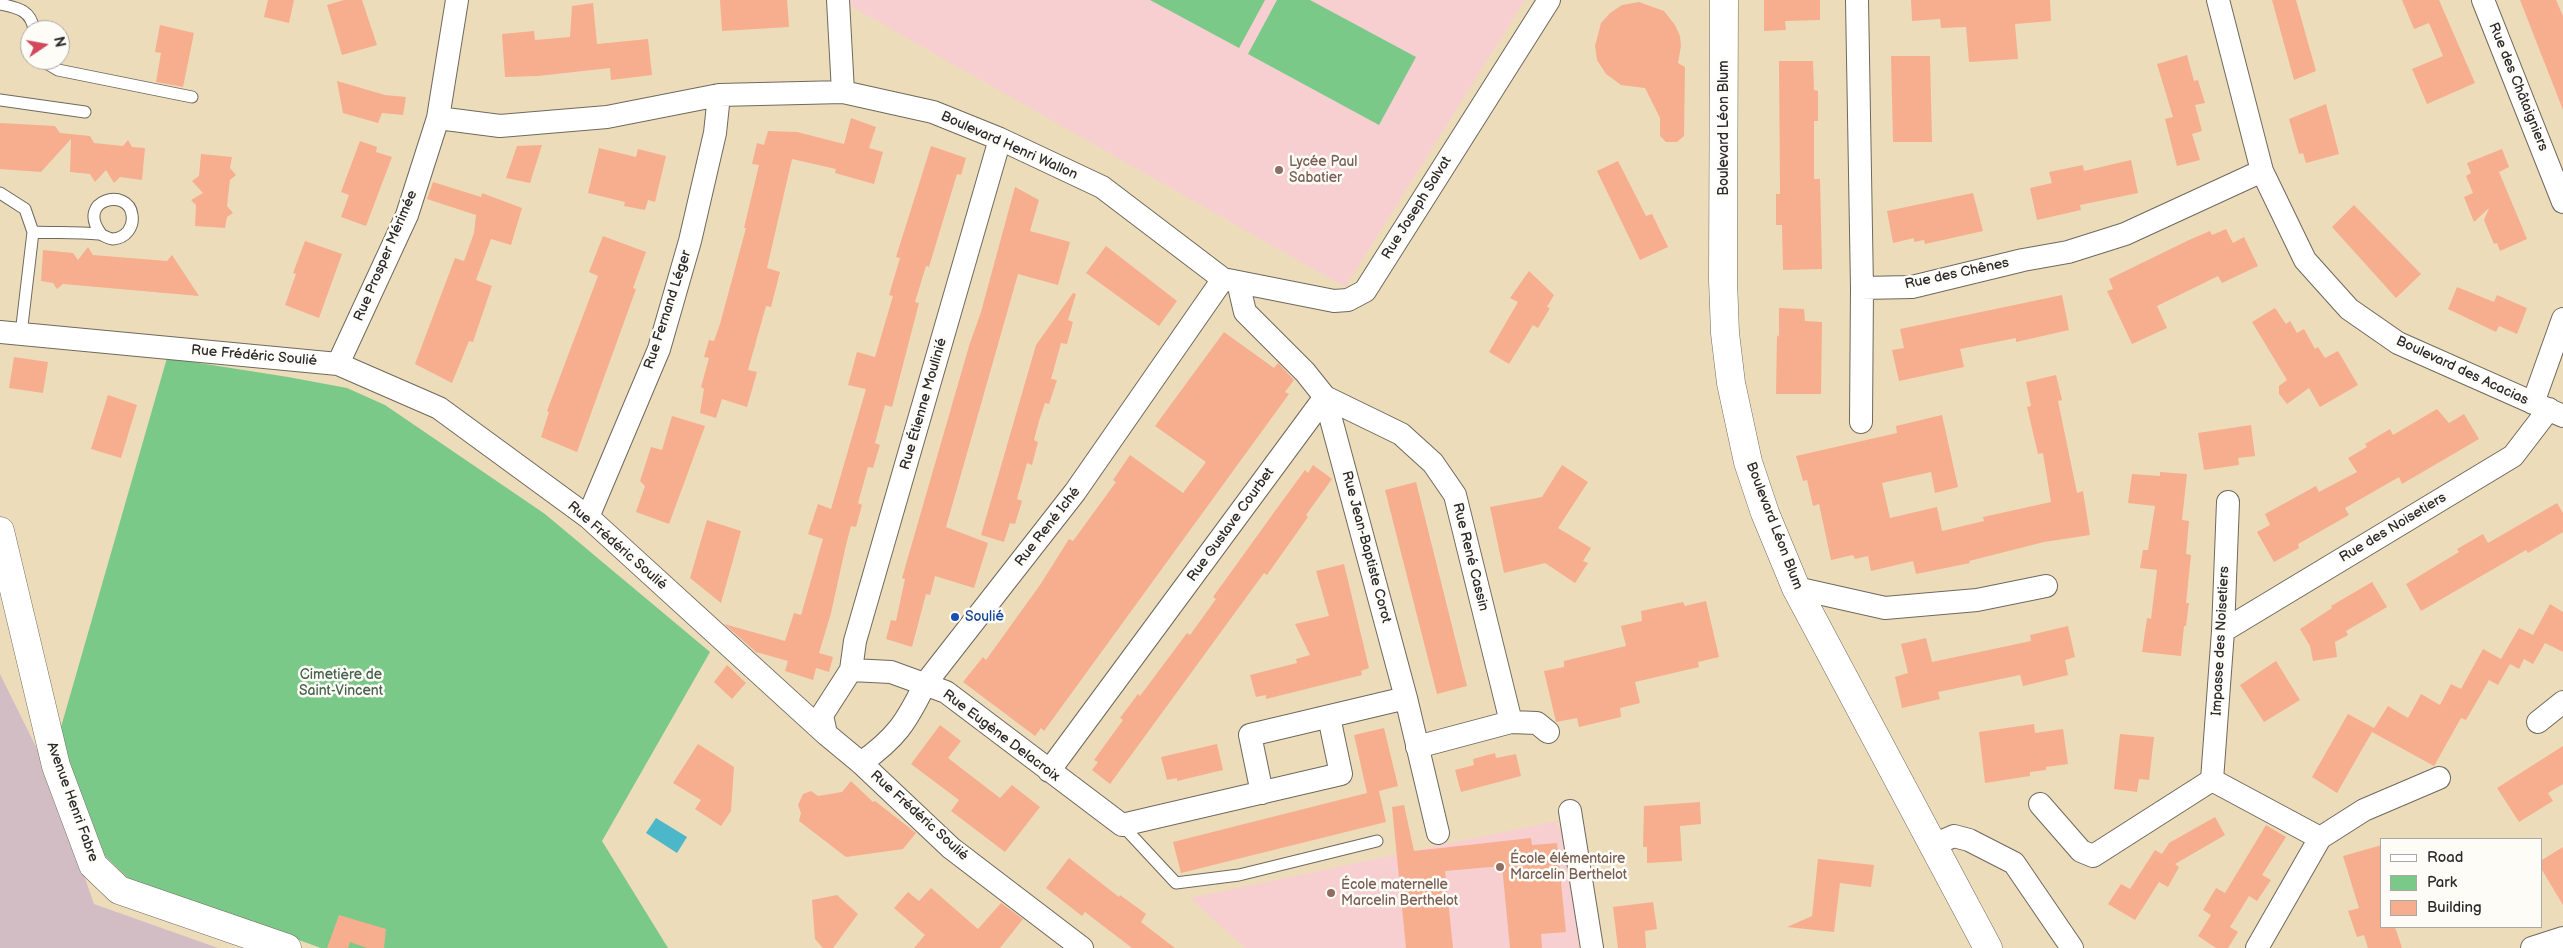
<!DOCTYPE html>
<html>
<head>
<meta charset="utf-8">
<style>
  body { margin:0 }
  #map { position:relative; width:2563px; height:948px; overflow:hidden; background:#eddcba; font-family:"Balsamiq Sans",sans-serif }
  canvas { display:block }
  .legend { position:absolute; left:2380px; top:838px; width:162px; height:90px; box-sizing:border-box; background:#fdfcf7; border:1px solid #a9a8a5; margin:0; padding:6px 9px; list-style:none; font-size:15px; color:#2b2b2b }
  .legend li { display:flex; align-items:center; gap:10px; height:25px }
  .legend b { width:25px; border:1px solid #a9a8a5 }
  .north { position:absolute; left:20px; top:20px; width:50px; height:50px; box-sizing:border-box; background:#fdfcf7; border:1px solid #a9a8a5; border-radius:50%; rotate:78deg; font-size:14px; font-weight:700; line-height:20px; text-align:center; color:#2b2b2b }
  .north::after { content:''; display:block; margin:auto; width:18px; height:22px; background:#d1495b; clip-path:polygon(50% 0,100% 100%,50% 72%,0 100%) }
</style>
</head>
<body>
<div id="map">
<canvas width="2563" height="948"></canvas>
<ul class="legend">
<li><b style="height:6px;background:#fff"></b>Road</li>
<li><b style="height:14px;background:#7ac988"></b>Park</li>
<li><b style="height:14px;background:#f6ae8f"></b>Building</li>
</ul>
<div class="north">N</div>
</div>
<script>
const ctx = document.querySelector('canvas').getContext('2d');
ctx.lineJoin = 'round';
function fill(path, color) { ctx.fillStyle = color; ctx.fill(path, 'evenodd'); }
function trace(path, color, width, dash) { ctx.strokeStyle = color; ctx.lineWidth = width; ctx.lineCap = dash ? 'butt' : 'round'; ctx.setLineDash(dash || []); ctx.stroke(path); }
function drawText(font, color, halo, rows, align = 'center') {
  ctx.font = font + ' "Balsamiq Sans",sans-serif'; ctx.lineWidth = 5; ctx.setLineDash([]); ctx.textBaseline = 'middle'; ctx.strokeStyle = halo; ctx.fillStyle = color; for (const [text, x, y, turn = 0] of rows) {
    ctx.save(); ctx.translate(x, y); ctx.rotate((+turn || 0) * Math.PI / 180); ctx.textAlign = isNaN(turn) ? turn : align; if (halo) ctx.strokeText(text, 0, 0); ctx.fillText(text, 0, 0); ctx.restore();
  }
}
fill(new Path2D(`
  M 847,0 L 1525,0 L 1345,287 L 847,4 Z
  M 1556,821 L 1567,845 L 1579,948 L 1245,948 L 1190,898 Z`), '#f7cfd0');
fill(new Path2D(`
  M 0,674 L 46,767 L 94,904 L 218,948 L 0,948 Z`), '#d2bdc5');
fill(new Path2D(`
  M 1150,0 L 1265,0 L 1239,48 Z
  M 1277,0 L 1310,0 L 1416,57 L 1379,125 L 1248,54 Z
  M 167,358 L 288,377 L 347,388 L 385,405 L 545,514 L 710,652 L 602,841 L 668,948 L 321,948 L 129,879 L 102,853 L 59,734 Z`), '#7ac988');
fill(new Path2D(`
  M 656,818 L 687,837 L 677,853 L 646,833 Z`), '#4bb7c8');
fill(new Path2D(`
  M 268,0 L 294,0 L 289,23 L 264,17 Z
  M 344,0 L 362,0 L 377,45 L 342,55 L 327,5 Z
  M 720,0 L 787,0 L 789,27 L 722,31 Z
  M 1764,0 L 1820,0 L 1820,20 L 1785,21 L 1786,30 L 1764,31 Z
  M 1911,0 L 2050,0 L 2051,21 L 2015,24 L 2018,59 L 1969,62 L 1966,27 L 1941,28 L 1940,19 L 1912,21 Z
  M 2272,0 L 2296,0 L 2316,71 L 2294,80 Z
  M 2402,0 L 2439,0 L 2475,83 L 2427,104 L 2412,69 L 2443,56 L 2429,23 L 2414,29 Z
  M 2520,0 L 2556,0 L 2563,16 L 2563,110 Z
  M 1639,2 L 1664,11 L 1675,25 L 1680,36 L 1681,46 L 1678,63 L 1685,67 L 1684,136 L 1677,142 L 1666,142 L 1660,136 L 1660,118 L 1645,88 L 1621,85 L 1606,74 L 1597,60 L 1595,46 L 1601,23 L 1610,13 L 1622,5 Z
  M 593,3 L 597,44 L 648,39 L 652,75 L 611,80 L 610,68 L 538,76 L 505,77 L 502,34 L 534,31 L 535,40 L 570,37 L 572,6 Z
  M 160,25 L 194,33 L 183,87 L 156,82 L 161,53 L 155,52 Z
  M 2187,55 L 2194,81 L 2198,80 L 2205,103 L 2195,105 L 2202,131 L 2192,134 L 2200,160 L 2177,166 L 2165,119 L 2173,117 L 2157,64 Z
  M 1891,56 L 1930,56 L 1932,142 L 1893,142 Z
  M 1779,61 L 1813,61 L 1814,90 L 1818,91 L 1818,121 L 1814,121 L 1814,179 L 1820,179 L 1822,269 L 1783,270 L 1782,225 L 1776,225 L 1776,194 L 1780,194 Z
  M 337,81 L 385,95 L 406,97 L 403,115 L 382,113 L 378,123 L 343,113 Z
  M 2326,104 L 2339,154 L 2306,163 L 2303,153 L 2299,154 L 2289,119 Z
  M 851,118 L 876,127 L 869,148 L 883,152 L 874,184 L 835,173 L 836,169 L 792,159 L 767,268 L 780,272 L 771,307 L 766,306 L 748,370 L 757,372 L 747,407 L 722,399 L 716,418 L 700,413 L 704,389 L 701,387 L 709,358 L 704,357 L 709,340 L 714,341 L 720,324 L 746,228 L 744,228 L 759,165 L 752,164 L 757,143 L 764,145 L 768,131 L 797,132 L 844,144 Z
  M 0,123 L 55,126 L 60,133 L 90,136 L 94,143 L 123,146 L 128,140 L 132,147 L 145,148 L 142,180 L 120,177 L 114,183 L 106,170 L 95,182 L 90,174 L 70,172 L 71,139 L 41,172 L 0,169 Z
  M 360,141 L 377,147 L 376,152 L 392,157 L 366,226 L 341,217 L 349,195 L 341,192 Z
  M 542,145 L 530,183 L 506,178 L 517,146 Z
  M 931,146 L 966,158 L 961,175 L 957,174 L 929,267 L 926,266 L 915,302 L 919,303 L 892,407 L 885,405 L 875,443 L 880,445 L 873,468 L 868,467 L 858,503 L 862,505 L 856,527 L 851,526 L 846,545 L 831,613 L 819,653 L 833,657 L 829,672 L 816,668 L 813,680 L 785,671 L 788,661 L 756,652 L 724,624 L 785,641 L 794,613 L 801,615 L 823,539 L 808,534 L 818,504 L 831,509 L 866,389 L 848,385 L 857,352 L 875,357 L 893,296 L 889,295 L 900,258 L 896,257 Z
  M 599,148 L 636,157 L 638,149 L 666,156 L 655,202 L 648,200 L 645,210 L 624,206 L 625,202 L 588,193 Z
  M 2502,149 L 2509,167 L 2499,172 L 2527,239 L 2500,251 L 2497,243 L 2494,244 L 2484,220 L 2489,208 L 2474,222 L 2464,197 L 2473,193 L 2466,176 L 2471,173 L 2467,163 Z
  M 201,154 L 232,157 L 230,168 L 236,175 L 230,180 L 227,206 L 233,213 L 227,217 L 225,228 L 195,226 L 196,205 L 191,200 L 203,193 L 192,181 L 199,176 Z
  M 2131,160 L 2138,193 L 2080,205 L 2081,210 L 2037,220 L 2030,188 L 2052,183 L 2049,172 L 2083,165 L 2084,171 Z
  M 1618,161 L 1646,216 L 1652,214 L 1668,247 L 1640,260 L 1597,171 Z
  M 433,182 L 481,197 L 482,193 L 522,208 L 511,245 L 491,239 L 476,280 L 492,286 L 473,342 L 469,341 L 452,383 L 415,364 L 455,258 L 464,261 L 474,233 L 476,215 L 427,199 Z
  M 1015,187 L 1039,200 L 1030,231 L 1070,242 L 1058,285 L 1018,274 L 946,527 L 988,543 L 974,588 L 935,576 L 930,595 L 926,594 L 912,647 L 886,639 L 891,620 L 896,621 L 905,579 L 902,578 L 969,346 L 981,312 Z
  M 1973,193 L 1983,231 L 1925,244 L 1924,240 L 1914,242 L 1914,238 L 1893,243 L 1887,211 Z
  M 2354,205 L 2421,274 L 2396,298 L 2332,227 Z
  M 2226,229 L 2233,243 L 2244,237 L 2258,266 L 2222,283 L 2218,276 L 2157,306 L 2167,328 L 2132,344 L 2107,291 L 2113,289 L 2109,279 L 2189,240 L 2210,231 L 2212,235 Z
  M 603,236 L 646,252 L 633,288 L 636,289 L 577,452 L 541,437 L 549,412 L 547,411 L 598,276 L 589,272 Z
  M 305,241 L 342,254 L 319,318 L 285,305 L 296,274 L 293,273 Z
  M 1106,246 L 1177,301 L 1159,326 L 1086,273 Z
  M 88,247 L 93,255 L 167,261 L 172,255 L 199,296 L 63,284 L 57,289 L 53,283 L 41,281 L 43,250 L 73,253 L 78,260 Z
  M 1529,271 L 1554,295 L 1547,307 L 1550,308 L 1538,328 L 1533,325 L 1509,364 L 1489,352 L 1518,302 L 1510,298 Z
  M 2457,287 L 2494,302 L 2497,295 L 2527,308 L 2517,334 L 2499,326 L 2496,332 L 2448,309 Z
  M 1073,293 L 1076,294 L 1068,320 L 1073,322 L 1067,344 L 1061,343 L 1051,379 L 1057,380 L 1049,404 L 1045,403 L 1039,421 L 1034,440 L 1038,442 L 1032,465 L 1027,463 L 1017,499 L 1022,501 L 1015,524 L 1010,523 L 1004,542 L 981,535 L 1036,345 Z
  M 2062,295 L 2069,330 L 2016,342 L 2016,338 L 1960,349 L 1964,367 L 1899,381 L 1892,350 L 1904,348 L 1900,329 Z
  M 1779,308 L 1804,309 L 1805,321 L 1822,322 L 1821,394 L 1776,394 L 1777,335 L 1779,337 Z
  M 2275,308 L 2286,324 L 2290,321 L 2297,333 L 2304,329 L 2315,349 L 2318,347 L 2325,358 L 2338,351 L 2358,385 L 2320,407 L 2309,388 L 2287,404 L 2279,394 L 2279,386 L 2287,380 L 2252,322 Z
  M 1224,332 L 1274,368 L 1278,363 L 1294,380 L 1285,392 L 1289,394 L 1044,731 L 1041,728 L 1035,736 L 963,682 L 983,657 L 986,660 L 1040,585 L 1069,539 L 1073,541 L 1116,482 L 1113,480 L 1130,455 L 1183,493 L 1206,462 L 1155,426 Z
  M 14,357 L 48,362 L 43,393 L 9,388 Z
  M 2056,375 L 2062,400 L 2058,401 L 2077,493 L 2083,491 L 2090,535 L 2044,542 L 1969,561 L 1970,563 L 1916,574 L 1913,561 L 1871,571 L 1868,556 L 1855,559 L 1853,555 L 1831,560 L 1819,504 L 1813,506 L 1807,480 L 1803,481 L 1796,456 L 1897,433 L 1896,426 L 1942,415 L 1958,487 L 1935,493 L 1931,472 L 1882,483 L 1890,518 L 1937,507 L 1942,531 L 1984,521 L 1983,517 L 2051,502 L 2043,453 L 2038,454 L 2027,407 L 2031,406 L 2026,382 Z
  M 108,395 L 137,405 L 121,458 L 91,449 Z
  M 2437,409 L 2449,423 L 2464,414 L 2479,439 L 2402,484 L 2399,477 L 2345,508 L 2349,515 L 2298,544 L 2299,548 L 2274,562 L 2257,532 L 2270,525 L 2265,514 L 2316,486 L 2319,492 L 2357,472 L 2348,458 L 2367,447 L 2365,444 L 2390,429 L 2393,435 Z
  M 672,416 L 705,426 L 669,524 L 636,512 L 645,486 L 640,481 L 651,447 L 662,450 Z
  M 2251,425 L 2255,456 L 2238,458 L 2239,465 L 2204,470 L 2198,433 Z
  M 1313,465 L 1332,479 L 1306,515 L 1308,517 L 1267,575 L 1264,573 L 1110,784 L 1092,770 L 1098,762 L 1094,760 L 1123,720 L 1120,718 L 1138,694 L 1140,696 L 1187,633 L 1190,635 L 1216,599 L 1213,597 L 1275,511 L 1305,470 L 1308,473 Z
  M 1562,465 L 1588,482 L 1558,528 L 1591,548 L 1583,561 L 1588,563 L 1575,583 L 1545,563 L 1504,573 L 1490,507 L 1542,497 Z
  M 2160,472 L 2187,474 L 2182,520 L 2189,521 L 2186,554 L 2191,555 L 2186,603 L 2189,603 L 2186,626 L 2184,626 L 2181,656 L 2142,652 L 2147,618 L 2151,619 L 2157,570 L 2140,568 L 2143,550 L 2148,550 L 2155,506 L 2128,503 L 2132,474 L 2160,476 Z
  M 1416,482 L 1467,686 L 1437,694 L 1385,490 Z
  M 2557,503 L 2563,513 L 2563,532 L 2528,553 L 2526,550 L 2421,611 L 2406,584 L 2459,552 L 2457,549 L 2483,534 L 2488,543 Z
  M 707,520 L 741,531 L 721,603 L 690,578 Z
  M 1344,564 L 1369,668 L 1361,671 L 1362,675 L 1266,699 L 1266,695 L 1256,697 L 1250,675 L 1297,663 L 1296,659 L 1310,655 L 1295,624 L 1329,616 L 1316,571 Z
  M 2372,582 L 2387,607 L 2346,631 L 2348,635 L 2335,642 L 2337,657 L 2313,661 L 2310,646 L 2300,629 L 2332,608 L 2331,606 Z
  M 1706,601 L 1719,657 L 1698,662 L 1699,667 L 1635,682 L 1640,703 L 1620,708 L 1621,717 L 1579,727 L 1577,718 L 1556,722 L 1544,671 L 1564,667 L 1564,661 L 1626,646 L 1621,626 L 1642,621 L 1641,611 L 1683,602 L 1685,606 Z
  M 2550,604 L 2563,612 L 2563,652 L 2545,643 L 2533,664 L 2524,659 L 2519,669 L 2510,664 L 2498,685 L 2489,680 L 2466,720 L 2461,718 L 2434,766 L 2372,732 L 2337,793 L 2312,777 L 2348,714 L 2374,728 L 2388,706 L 2408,718 L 2421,694 L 2440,705 L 2451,684 L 2461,689 L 2483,649 L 2501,659 L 2519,628 L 2533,635 Z
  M 2068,626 L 2075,657 L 2065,660 L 2068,675 L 2023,686 L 2020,675 L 1938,692 L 1940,699 L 1902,708 L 1895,677 L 1908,673 L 1901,644 L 1926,638 L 1932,662 L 2031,641 L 2030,635 Z
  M 2276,661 L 2300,700 L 2264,722 L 2240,685 Z
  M 727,665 L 746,683 L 732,699 L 714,682 Z
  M 2034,724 L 2035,733 L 2063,729 L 2068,764 L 2046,767 L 2046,770 L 2030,772 L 2030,776 L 1985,783 L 1979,732 Z
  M 940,725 L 961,741 L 948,758 L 1000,798 L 1012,785 L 1040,807 L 1005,852 L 951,811 L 959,800 L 911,764 Z
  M 1384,728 L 1398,786 L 1379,791 L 1386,822 L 1181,873 L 1173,842 L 1367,793 L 1354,735 Z
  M 2120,734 L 2154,737 L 2149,780 L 2139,779 L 2137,792 L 2114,789 Z
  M 698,744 L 734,767 L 731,811 L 721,826 L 695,809 L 701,800 L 673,783 Z
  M 1217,744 L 1223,770 L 1177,781 L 1177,778 L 1167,780 L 1161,757 Z
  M 2563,746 L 2563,784 L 2548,793 L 2553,801 L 2519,822 L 2497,788 Z
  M 1495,753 L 1496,758 L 1516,754 L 1521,776 L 1461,792 L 1455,770 L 1474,765 L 1473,759 Z
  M 851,781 L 873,802 L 875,801 L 916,833 L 903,849 L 846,857 L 799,821 L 801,813 L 798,805 L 803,794 L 811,791 L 818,796 L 842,792 Z
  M 1700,802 L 1701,824 L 1680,826 L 1682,861 L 1647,863 L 1647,847 L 1643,847 L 1644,806 Z
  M 1404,805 L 1414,851 L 1531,838 L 1532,845 L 1557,843 L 1566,932 L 1541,934 L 1542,948 L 1510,948 L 1502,866 L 1445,871 L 1453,948 L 1406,948 L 1392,807 Z
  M 2215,817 L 2225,835 L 2175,864 L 2179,867 L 2168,887 L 2159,882 L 2135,920 L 2108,904 L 2121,884 L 2130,889 L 2155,850 L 2162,854 L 2169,843 Z
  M 2266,825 L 2286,837 L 2262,875 L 2271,880 L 2257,901 L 2249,896 L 2230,927 L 2238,932 L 2228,948 L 2216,948 L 2198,936 L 2211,915 L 2203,910 L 2216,888 L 2225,893 Z
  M 2382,845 L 2382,927 L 2395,927 L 2402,948 L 2368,948 L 2364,935 L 2357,937 L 2348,911 L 2359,908 L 2343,856 Z
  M 2563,847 L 2563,905 L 2542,870 L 2542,860 Z
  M 1069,858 L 1119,897 L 1120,895 L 1146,914 L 1141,922 L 1175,948 L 1132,948 L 1085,912 L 1082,916 L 1046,888 Z
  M 1818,859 L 1874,865 L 1871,887 L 1840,883 L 1834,932 L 1787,927 L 1812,916 Z
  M 931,888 L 978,929 L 1001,903 L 1023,919 L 1000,948 L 914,948 L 925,935 L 894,908 L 908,892 L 919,901 Z
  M 837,895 L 858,914 L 833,948 L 823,948 L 815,939 L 812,900 Z
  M 1653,902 L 1657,929 L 1645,931 L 1646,948 L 1618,948 L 1613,907 Z
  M 339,915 L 386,929 L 384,948 L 367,948 L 350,942 L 348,948 L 327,948 Z`), '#f6ae8f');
const service = new Path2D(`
  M 0,4 C 18,8 31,10 34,30
  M 41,60 L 58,70 L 192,97
  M 0,100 L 85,112
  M 0,193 L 25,209 L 33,232
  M 21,334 L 33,232 C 55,233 77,232 99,234 C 103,235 109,239 113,239 C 126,238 134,227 132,215 C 129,187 75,199 101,234
  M 1122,825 L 1176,883 L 1239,875 L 1377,841`);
const minor = new Path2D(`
  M 838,0 L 843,92
  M 1857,0 L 1862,288 L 1861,422
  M 2218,0 L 2262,171 L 2305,260 L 2349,309 L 2398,343 L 2563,416
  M 2483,0 L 2563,202
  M 438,118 L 500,126 L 607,117 L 719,95 L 843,92 L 933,112 L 1000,139 L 1102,187 L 1223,279 L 1334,301 L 1348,300 L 1365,291 L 1549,0
  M 1862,288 L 1912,287 L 2023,260 L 2068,252 L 2125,234 L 2262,171
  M 0,332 L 338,364 L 439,408 L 588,517 L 826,734 L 861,763 L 951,848 L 1082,948
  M 338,364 L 407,215 L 438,118 L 457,0
  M 1325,397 L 1406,698 L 1438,833
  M 1325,397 L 1401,434 L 1433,463 L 1455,495 L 1511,722
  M 2533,403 L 2563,319
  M 588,517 L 659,349 L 690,241 L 715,133 L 719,95
  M 1796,588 L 1885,608 L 1977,600 L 2046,586
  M 2223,631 L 2513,456 L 2549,409
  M 851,670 L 855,641 L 1000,139
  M 2538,722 L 2563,702
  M 826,734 L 822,715 L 851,670 L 891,672 L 946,692 L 1122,825 L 1341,774 L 1329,717
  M 1417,747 L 1511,722 L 1537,723 L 1548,732
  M 861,763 C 896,738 906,723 925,684 L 1075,492 L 1223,279
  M 1049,771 L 1325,397 L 1305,372 L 1245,312 L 1238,282
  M 2212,780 L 2320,838
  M 1262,793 L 1250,735 L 1406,698
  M 2040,804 L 2081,851 L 2093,856 L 2212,780 L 2223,631 L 2228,502
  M 1570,811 L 1592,948
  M 1933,845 L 1954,836 L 1969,840 L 2014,863 L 2072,948
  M 2257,948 L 2320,838 L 2364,810 L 2439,778
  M 2532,948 L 2563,938`);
const tertiary = new Path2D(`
  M 1724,0 L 1723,280 L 1725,333 L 1731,383 L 1748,462 L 1765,513 L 1796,588 L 1988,948
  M 0,531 L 56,766 L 93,865 L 119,890 L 287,948`);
trace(service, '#6f695d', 13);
trace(minor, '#6f695d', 24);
trace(tertiary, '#6f695d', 29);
trace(service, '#fff', 11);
trace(minor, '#fff', 22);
trace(tertiary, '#fff', 28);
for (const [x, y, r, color] of [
  [1279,170,5,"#8d6e63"],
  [955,617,5,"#1a4fb4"],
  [1500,867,5,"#8d6e63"],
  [1331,893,5,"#8d6e63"]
]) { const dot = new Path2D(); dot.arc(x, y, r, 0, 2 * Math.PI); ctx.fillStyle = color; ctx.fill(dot); trace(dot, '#fdfcf7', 2); }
drawText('14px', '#2b2b2b', '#fdfcf7', [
  ["Rue des Châtaigniers",2518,87,68],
  ["Boulevard Léon Blum",1724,128,-90],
  ["Boulevard Henri Wallon",1009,146,24],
  ["Rue Joseph Salvat",1417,208,-58],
  ["Rue Prosper Mérimée",386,256,-67],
  ["Rue des Chênes",1957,274,-12],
  ["Rue Fernand Léger",668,310,-72],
  ["Rue Frédéric Soulié",254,356,5],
  ["Boulevard des Acacias",2462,371,25],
  ["Rue Étienne Moulinié",924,404,-74],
  ["Rue Gustave Courbet",1231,525,-54],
  ["Boulevard Léon Blum",1774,526,69],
  ["Rue René Iché",1048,527,-52],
  ["Rue des Noisetiers",2393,528,-31],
  ["Rue Frédéric Soulié",617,546,41],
  ["Rue Jean-Baptiste Corot",1366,547,75],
  ["Rue René Cassin",1470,557,76],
  ["Impasse des Noisetiers",2221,641,-87],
  ["Rue Eugène Delacroix",1001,736,37],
  ["Avenue Henri Fabre",72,802,70],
  ["Rue Frédéric Soulié",919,816,42]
]);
drawText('14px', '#785e54', '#fdfcf7', [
  ["Lycée Paul",1289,162],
  ["Sabatier",1289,178],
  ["École élémentaire",1510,859],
  ["Marcelin Berthelot",1510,875],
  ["École maternelle",1341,885],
  ["Marcelin Berthelot",1341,901]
], 'left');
drawText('14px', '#164399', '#fdfcf7', [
  ["Soulié",965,617]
], 'left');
drawText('14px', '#47624c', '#fdfcf7', [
  ["Cimetière de",341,675],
  ["Saint-Vincent",341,691]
]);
</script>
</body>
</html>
